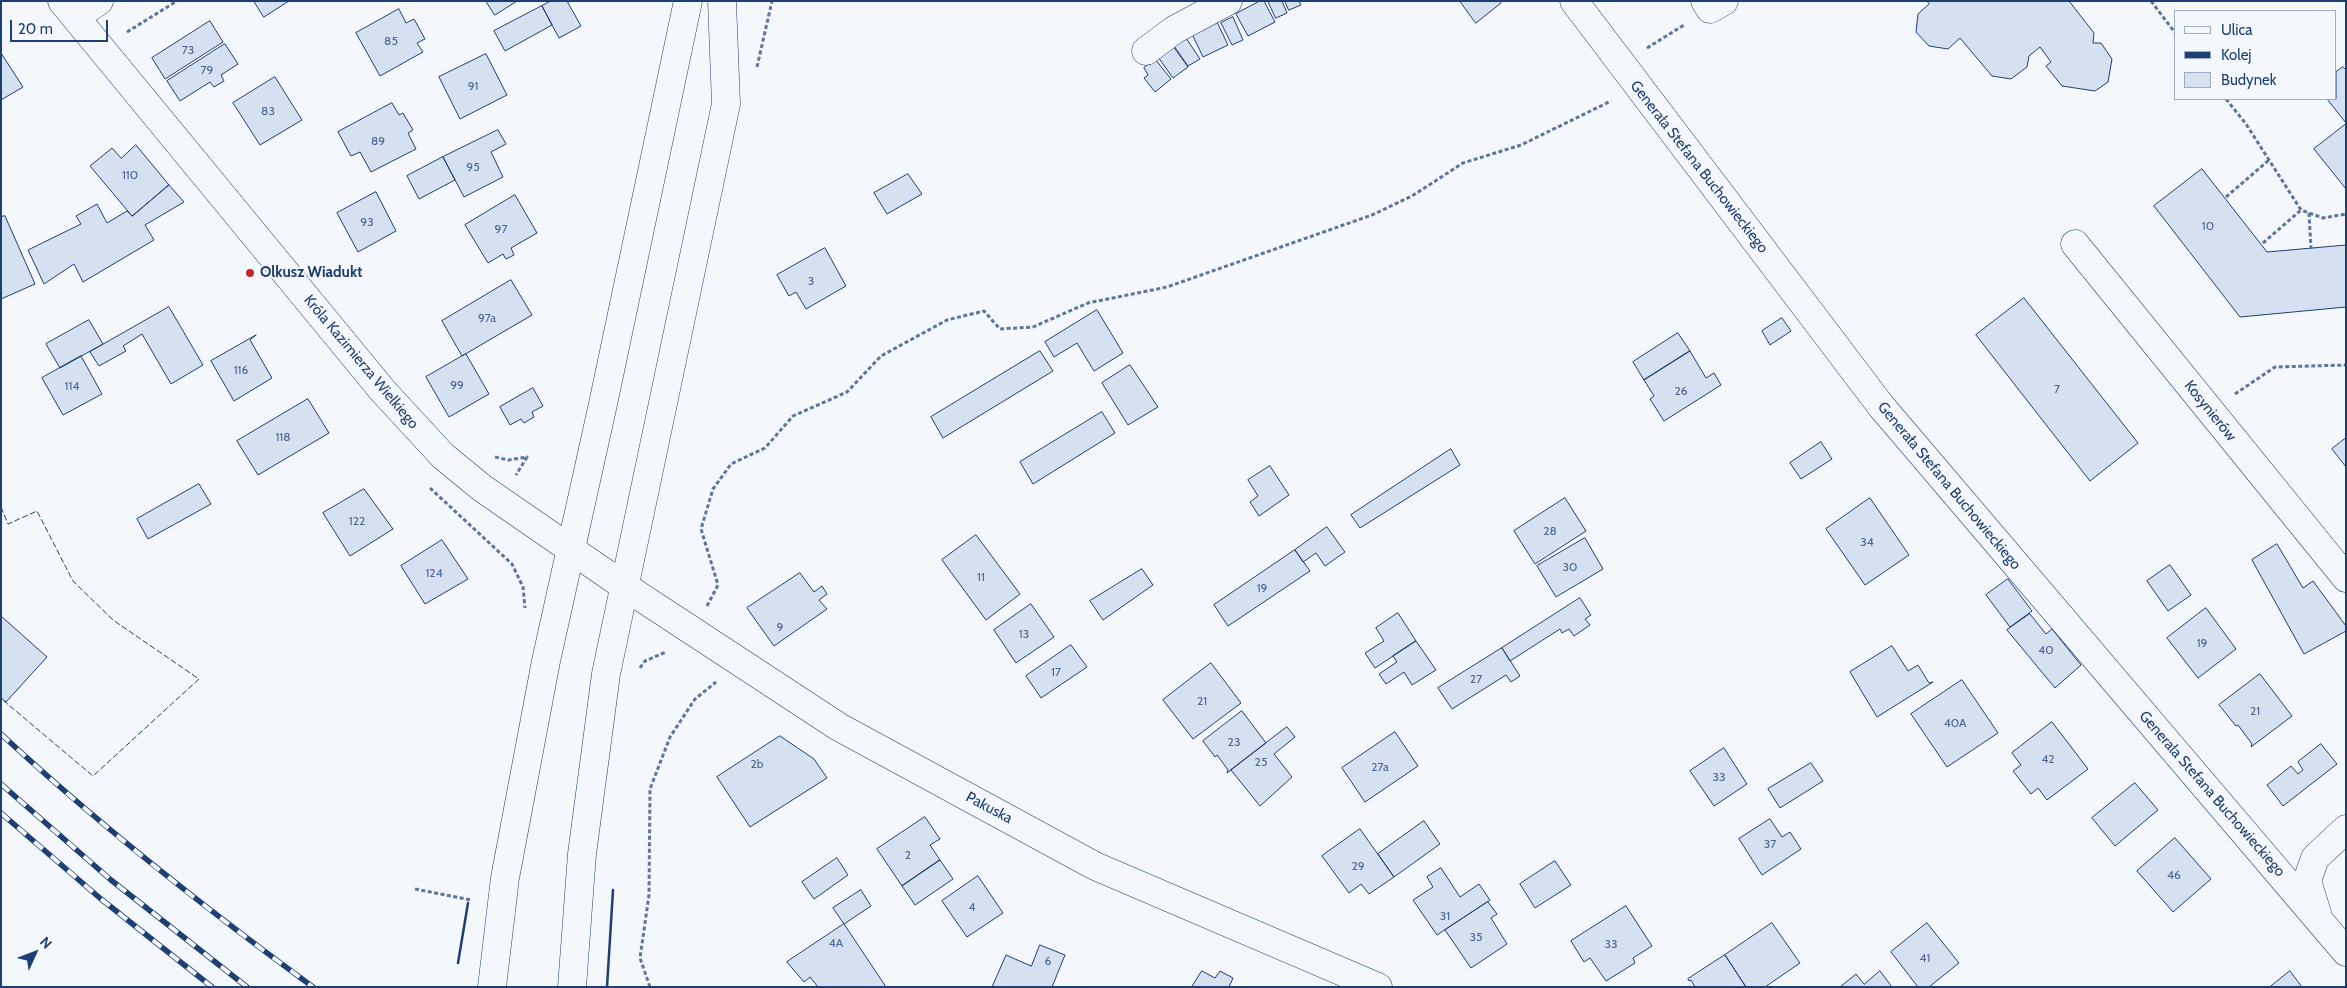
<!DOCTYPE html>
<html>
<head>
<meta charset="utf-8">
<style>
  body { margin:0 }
  #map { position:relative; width:2347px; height:988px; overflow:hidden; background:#f4f7fb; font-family:Cabin,sans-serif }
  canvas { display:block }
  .frame { position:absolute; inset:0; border:2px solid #1d3f73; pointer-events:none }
  .legend { position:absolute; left:2174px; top:10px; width:162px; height:90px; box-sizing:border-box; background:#f4f7fb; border:1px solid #9eadc5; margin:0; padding:6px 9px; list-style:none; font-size:15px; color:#1d3f73 }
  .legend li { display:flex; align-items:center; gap:10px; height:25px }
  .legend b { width:25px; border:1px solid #9eadc5 }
  .north { position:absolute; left:10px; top:928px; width:50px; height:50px; -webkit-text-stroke:4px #f4f7fb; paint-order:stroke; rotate:47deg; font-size:14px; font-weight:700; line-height:20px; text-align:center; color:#1d3f73 }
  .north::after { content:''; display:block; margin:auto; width:18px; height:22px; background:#1d3f73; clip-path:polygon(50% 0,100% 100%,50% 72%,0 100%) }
  .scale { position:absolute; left:10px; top:20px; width:98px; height:22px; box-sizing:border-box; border:2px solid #1d3f73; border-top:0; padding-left:6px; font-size:15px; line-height:18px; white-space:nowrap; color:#1d3f73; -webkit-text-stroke:4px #f4f7fb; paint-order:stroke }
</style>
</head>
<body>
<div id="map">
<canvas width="2347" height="988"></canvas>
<div class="frame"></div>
<ul class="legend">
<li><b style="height:6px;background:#f4f7fb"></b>Ulica</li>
<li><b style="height:6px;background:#1d3f73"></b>Kolej</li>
<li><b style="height:14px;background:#d5e0f0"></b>Budynek</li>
</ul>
<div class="north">N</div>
<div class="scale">20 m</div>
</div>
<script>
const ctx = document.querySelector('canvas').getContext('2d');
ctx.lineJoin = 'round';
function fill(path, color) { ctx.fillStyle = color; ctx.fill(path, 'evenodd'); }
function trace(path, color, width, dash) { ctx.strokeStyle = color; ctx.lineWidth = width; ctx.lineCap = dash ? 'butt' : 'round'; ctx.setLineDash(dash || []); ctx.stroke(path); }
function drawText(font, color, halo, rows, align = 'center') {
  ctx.font = font + ' Cabin,sans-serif'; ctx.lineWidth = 4; ctx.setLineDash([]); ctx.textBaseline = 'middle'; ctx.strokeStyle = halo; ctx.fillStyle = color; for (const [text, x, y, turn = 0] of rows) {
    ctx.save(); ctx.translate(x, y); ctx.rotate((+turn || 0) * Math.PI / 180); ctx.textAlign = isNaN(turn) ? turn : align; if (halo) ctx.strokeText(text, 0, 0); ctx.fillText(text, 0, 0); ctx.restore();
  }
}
const building = new Path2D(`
  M 254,1 L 289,1 L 264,17 Z
  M 486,1 L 517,1 L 495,15 Z
  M 551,1 L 567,1 L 581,26 L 559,38 L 542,6 Z
  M 1260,1 L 1264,1 L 1275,22 L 1248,36 L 1236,14 Z
  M 1268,1 L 1282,1 L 1287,13 L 1276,18 Z
  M 1285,1 L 1299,1 L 1301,5 L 1289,10 Z
  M 1460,1 L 1500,1 L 1501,3 L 1476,23 Z
  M 1927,1 L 2069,1 L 2094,33 L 2093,43 L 2101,43 L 2112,59 L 2108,82 L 2095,91 L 2062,86 L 2046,66 L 2051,62 L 2040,47 L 2029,56 L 2027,67 L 2011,79 L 1992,76 L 1960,38 L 1948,49 L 1929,46 L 1916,32 L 1918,14 L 1929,4 Z
  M 542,6 L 552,25 L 505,51 L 494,31 Z
  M 399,9 L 406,23 L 414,19 L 425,39 L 417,43 L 423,52 L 380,76 L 356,33 Z
  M 1233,17 L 1243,40 L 1232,45 L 1221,23 Z
  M 210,21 L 223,42 L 165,79 L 152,58 Z
  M 1217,22 L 1228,45 L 1203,57 L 1192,34 Z
  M 1186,38 L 1200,59 L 1188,66 L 1174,46 Z
  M 225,44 L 238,64 L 221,75 L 224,81 L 214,87 L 210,82 L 180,101 L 167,81 Z
  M 1173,46 L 1188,67 L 1173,78 L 1158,57 Z
  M 1,53 L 23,87 L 1,100 Z
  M 486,54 L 507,95 L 460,119 L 439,77 Z
  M 1155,59 L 1171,79 L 1155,92 L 1144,78 L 1148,75 L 1144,68 Z
  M 2343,67 L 2346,70 L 2346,123 L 2327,99 L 2336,99 L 2336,72 Z
  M 275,77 L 302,120 L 260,145 L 233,103 Z
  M 392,103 L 399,115 L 403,113 L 413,130 L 408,133 L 416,149 L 371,172 L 360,152 L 351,156 L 338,132 Z
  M 2346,124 L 2346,189 L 2314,149 Z
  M 498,130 L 506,144 L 491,152 L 503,177 L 464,197 L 443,157 Z
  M 136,145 L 169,185 L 132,216 L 90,166 L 112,148 L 121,158 Z
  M 443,157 L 455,180 L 419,199 L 407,176 Z
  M 2202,169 L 2267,252 L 2346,245 L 2346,307 L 2240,317 L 2154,206 Z
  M 908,174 L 922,194 L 887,214 L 874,193 Z
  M 169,185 L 184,202 L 145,225 L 154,240 L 83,282 L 74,264 L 44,284 L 28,250 L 81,224 L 76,216 L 97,204 L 107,223 L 127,211 L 132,216 Z
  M 376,192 L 396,231 L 358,252 L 337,213 Z
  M 515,195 L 537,233 L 511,248 L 514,255 L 506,259 L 503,254 L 488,263 L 465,225 Z
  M 5,216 L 35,284 L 1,299 L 1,217 Z
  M 825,248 L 846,286 L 806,309 L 796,292 L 789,296 L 777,275 Z
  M 511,280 L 532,315 L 462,356 L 442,321 Z
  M 2024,298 L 2138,443 L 2090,481 L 1976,335 Z
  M 169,307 L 203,365 L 171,384 L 142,334 L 123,346 L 126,351 L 99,366 L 90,352 Z
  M 1097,310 L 1123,353 L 1094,371 L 1077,343 L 1054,357 L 1045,342 Z
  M 1782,318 L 1791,331 L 1770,345 L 1762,331 Z
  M 89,320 L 103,344 L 60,368 L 46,344 Z
  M 1678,333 L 1690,351 L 1644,380 L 1633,362 Z
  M 256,335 L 250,340 L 272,378 L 234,401 L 211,361 Z
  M 1040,351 L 1053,371 L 943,438 L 931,417 Z
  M 1690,351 L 1706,378 L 1714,373 L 1721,385 L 1664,421 L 1650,399 L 1654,396 L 1644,380 Z
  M 466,354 L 489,394 L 449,417 L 426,377 Z
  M 81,356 L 102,394 L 63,415 L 42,378 Z
  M 1130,365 L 1158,407 L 1128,425 L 1102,383 Z
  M 533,388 L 543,406 L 532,412 L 534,417 L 524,423 L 521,419 L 510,425 L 500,407 Z
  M 308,399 L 329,433 L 258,475 L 237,441 Z
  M 1102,412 L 1115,433 L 1033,484 L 1020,462 Z
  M 2346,438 L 2346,467 L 2332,449 Z
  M 1821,442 L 1832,459 L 1801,479 L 1790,463 Z
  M 1451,449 L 1460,465 L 1360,528 L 1351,515 Z
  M 1270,466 L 1289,495 L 1259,516 L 1250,502 L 1258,496 L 1248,480 Z
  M 199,484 L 211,504 L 148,539 L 137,519 Z
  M 364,489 L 393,529 L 350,556 L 323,513 Z
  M 1565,498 L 1586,531 L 1535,564 L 1514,531 Z
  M 1870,498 L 1909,555 L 1865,585 L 1826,529 Z
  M 1327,527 L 1345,552 L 1325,566 L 1316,553 L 1303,562 L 1295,550 Z
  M 976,535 L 1020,594 L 986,620 L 942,560 Z
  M 1585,538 L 1603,569 L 1556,597 L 1537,566 Z
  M 442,540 L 468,579 L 425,604 L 401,566 Z
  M 2277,544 L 2303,588 L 2313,581 L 2346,626 L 2346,631 L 2304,654 L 2252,560 Z
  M 1295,550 L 1310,571 L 1228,626 L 1214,605 Z
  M 2170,565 L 2191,595 L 2168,611 L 2147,581 Z
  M 1142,569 L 1153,585 L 1103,620 L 1090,601 Z
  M 800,573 L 814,592 L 822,586 L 827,594 L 819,600 L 827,609 L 774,646 L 747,608 Z
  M 2008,579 L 2032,611 L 2010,627 L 1986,595 Z
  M 1580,598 L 1591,615 L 1585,619 L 1590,625 L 1574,636 L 1569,629 L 1562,633 L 1560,629 L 1510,661 L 1502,648 Z
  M 1031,604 L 1054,637 L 1016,663 L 994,630 Z
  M 2206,608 L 2236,649 L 2198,678 L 2167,638 Z
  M 1398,613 L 1416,641 L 1375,668 L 1365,653 L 1384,641 L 1376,628 Z
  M 2030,614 L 2046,634 L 2052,629 L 2081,665 L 2055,688 L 2007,630 Z
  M 1,616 L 47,657 L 6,702 L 1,698 Z
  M 1416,641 L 1436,670 L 1412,685 L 1404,672 L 1386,684 L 1379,674 L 1397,662 L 1393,656 Z
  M 1071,645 L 1087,667 L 1041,698 L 1026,676 Z
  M 1892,646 L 1908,671 L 1918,665 L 1929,683 L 1933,682 L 1877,717 L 1850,672 Z
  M 1502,648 L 1520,676 L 1511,682 L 1506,675 L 1452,709 L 1438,688 Z
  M 1211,663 L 1241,703 L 1193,739 L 1163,700 Z
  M 2260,674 L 2292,716 L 2251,747 L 2252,744 L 2238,725 L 2236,726 L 2219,705 Z
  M 1962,680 L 1998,733 L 1947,767 L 1911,714 Z
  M 1242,711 L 1266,743 L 1227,773 L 1228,770 L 1217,755 L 1215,757 L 1203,741 Z
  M 2052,722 L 2088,769 L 2047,800 L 2038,788 L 2031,794 L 2013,771 L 2021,765 L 2012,753 Z
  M 1287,727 L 1295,737 L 1274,754 L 1292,777 L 1260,806 L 1231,770 Z
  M 1395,732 L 1418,766 L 1365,802 L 1342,768 Z
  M 780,736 L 814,759 L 827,778 L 750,827 L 717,777 Z
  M 2321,744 L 2337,764 L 2283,806 L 2267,785 L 2291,766 L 2298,774 L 2303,770 L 2298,762 Z
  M 1724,748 L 1747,784 L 1714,806 L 1690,771 Z
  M 1811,763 L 1823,781 L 1780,808 L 1768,789 Z
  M 2135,783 L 2158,810 L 2115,846 L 2092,818 Z
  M 925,817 L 940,839 L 930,845 L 940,860 L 902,886 L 877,849 Z
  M 1770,819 L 1782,837 L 1790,832 L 1801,849 L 1762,875 L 1739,839 Z
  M 1424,821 L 1440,844 L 1394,877 L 1378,854 Z
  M 1360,829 L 1394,877 L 1369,894 L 1361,884 L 1349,893 L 1322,856 Z
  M 2175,838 L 2211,879 L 2173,912 L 2137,871 Z
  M 837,858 L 848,875 L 814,899 L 802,882 Z
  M 940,860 L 953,879 L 915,905 L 902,886 Z
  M 1555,861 L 1571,885 L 1535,908 L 1520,884 Z
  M 1441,868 L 1460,897 L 1479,884 L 1490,900 L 1437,935 L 1413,900 L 1433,887 L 1427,877 Z
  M 978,876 L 1003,913 L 967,937 L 942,901 Z
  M 861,890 L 871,906 L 844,924 L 833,908 Z
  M 1488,902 L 1497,914 L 1491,918 L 1507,944 L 1471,968 L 1445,930 Z
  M 1626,906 L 1652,946 L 1633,958 L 1635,963 L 1606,981 L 1590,958 L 1584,962 L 1571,941 Z
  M 1772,923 L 1800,963 L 1765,987 L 1746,987 L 1725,955 Z
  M 1927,923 L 1959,963 L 1929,987 L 1918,987 L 1891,952 Z
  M 844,924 L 886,987 L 818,987 L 810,977 L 804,982 L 787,962 Z
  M 1040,945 L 1065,955 L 1052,987 L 992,987 L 1006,955 L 1031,966 Z
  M 1725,955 L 1746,987 L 1695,987 L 1691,980 L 1689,981 L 1688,979 Z
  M 1202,971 L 1215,978 L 1220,971 L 1233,978 L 1229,987 L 1192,987 Z
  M 1880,971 L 1892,987 L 1840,987 L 1856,974 L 1864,984 Z
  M 2290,971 L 2302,987 L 2270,987 Z`);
fill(building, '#d5e0f0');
trace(building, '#1d3f73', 1);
const minor = new Path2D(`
  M 62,1 L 383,391 L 443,456 L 482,488 L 624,586 L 839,727 L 1095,866 L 1378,987
  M 1574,1 L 1881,406 L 2346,952
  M 1705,1 L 1710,9 L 1724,1
  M 75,17 L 99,1
  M 1146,51 L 1174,30 L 1228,1
  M 2075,244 L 2346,578
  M 2317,913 L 2307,881 L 2315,858 L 2346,829`);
const major = new Path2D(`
  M 492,987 L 505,878 L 546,661 L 603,404 L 688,1
  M 572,987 L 582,854 L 606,674 L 726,104 L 722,1`);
trace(minor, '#1d3f73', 29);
trace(major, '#1d3f73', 29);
trace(new Path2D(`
  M 2151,1 L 2176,34
  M 127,32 L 177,1
  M 1647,48 L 1684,25
  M 757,67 L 772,1
  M 2226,99 L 2246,124 L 2301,210 L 2323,218 L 2346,214
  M 2226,197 L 2269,160
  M 2309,213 L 2311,249
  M 2263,243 L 2301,210
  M 2235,394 L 2275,367 L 2346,365
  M 495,457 L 508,460 L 527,457 L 516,475
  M 430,488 L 512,564 L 523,587 L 525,608
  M 707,606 L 718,585 L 701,529 L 713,489 L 731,464 L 765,448 L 793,416 L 847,392 L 881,356 L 947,320 L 984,311 L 1000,329 L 1033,327 L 1088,303 L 1167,287 L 1372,215 L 1412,196 L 1463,163 L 1521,145 L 1611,101
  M 640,668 L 645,661 L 666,652
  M 415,889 L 471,900
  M 650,987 L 640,958 L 649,895 L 650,789 L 670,737 L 695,699 L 716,682`), '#5e769c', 3, [4, 2.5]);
trace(minor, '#f4f7fb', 28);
trace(major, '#f4f7fb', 28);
const rail = new Path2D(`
  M 1,734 C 99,825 205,908 313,987
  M 1,784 L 111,880 L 247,987
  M 1,813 L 101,899 L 212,987`);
trace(rail, '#1d3f73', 5.5);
trace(rail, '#f4f7fb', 4, [11]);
trace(new Path2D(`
  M 1,507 L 8,524 L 37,511 L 73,581 L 113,620 L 199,679 L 93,776 L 4,701`), '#1d3f73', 1, [6, 2.5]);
trace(new Path2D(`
  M 458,963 L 468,903
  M 607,987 L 613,890`), '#1d3f73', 2.5);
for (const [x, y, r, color] of [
  [250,273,5,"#c62828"]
]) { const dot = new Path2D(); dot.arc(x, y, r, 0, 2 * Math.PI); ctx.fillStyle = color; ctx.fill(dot); trace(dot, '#f4f7fb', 2); }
drawText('12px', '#4b6792', null, [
  ["85",391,41],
  ["73",188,50],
  ["79",207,70],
  ["91",473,86],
  ["83",268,111],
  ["89",378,141],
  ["95",473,167],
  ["110",130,175],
  ["93",367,222],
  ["10",2208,226],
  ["97",501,229],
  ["3",811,281],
  ["97a",487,318],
  ["116",241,370],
  ["99",457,385],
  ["114",72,386],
  ["7",2057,389],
  ["26",1681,391],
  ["118",283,437],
  ["122",357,521],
  ["28",1550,531],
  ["34",1867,542],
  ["30",1570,567],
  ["124",434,573],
  ["11",981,577],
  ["19",1262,588],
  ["9",780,627],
  ["13",1024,634],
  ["19",2202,643],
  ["40",2046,650],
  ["17",1056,672],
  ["27",1476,679],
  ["21",1202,701],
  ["21",2255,711],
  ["40A",1955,723],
  ["23",1234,742],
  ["42",2048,759],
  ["25",1261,762],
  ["2b",757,764],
  ["27a",1380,767],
  ["33",1719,777],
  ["37",1770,844],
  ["2",908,855],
  ["29",1358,866],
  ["46",2174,875],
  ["4",972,907],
  ["31",1445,916],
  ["35",1476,937],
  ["4A",836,943],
  ["33",1611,944],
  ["41",1925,958],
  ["6",1048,961]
]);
drawText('15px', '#1d3f73', '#f4f7fb', [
  ["Generała Stefana Buchowieckiego",1699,167,52],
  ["Króla Kazimierza Wielkiego",361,362,50],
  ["Kosynierów",2210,411,51],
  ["Generała Stefana Buchowieckiego",1949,486,50],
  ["Generała Stefana Buchowieckiego",2212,794,49],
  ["Pakuska",989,808,28]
]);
drawText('bold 15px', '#1d3f73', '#f4f7fb', [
  ["Olkusz Wiadukt",260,273]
], 'left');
</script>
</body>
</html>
